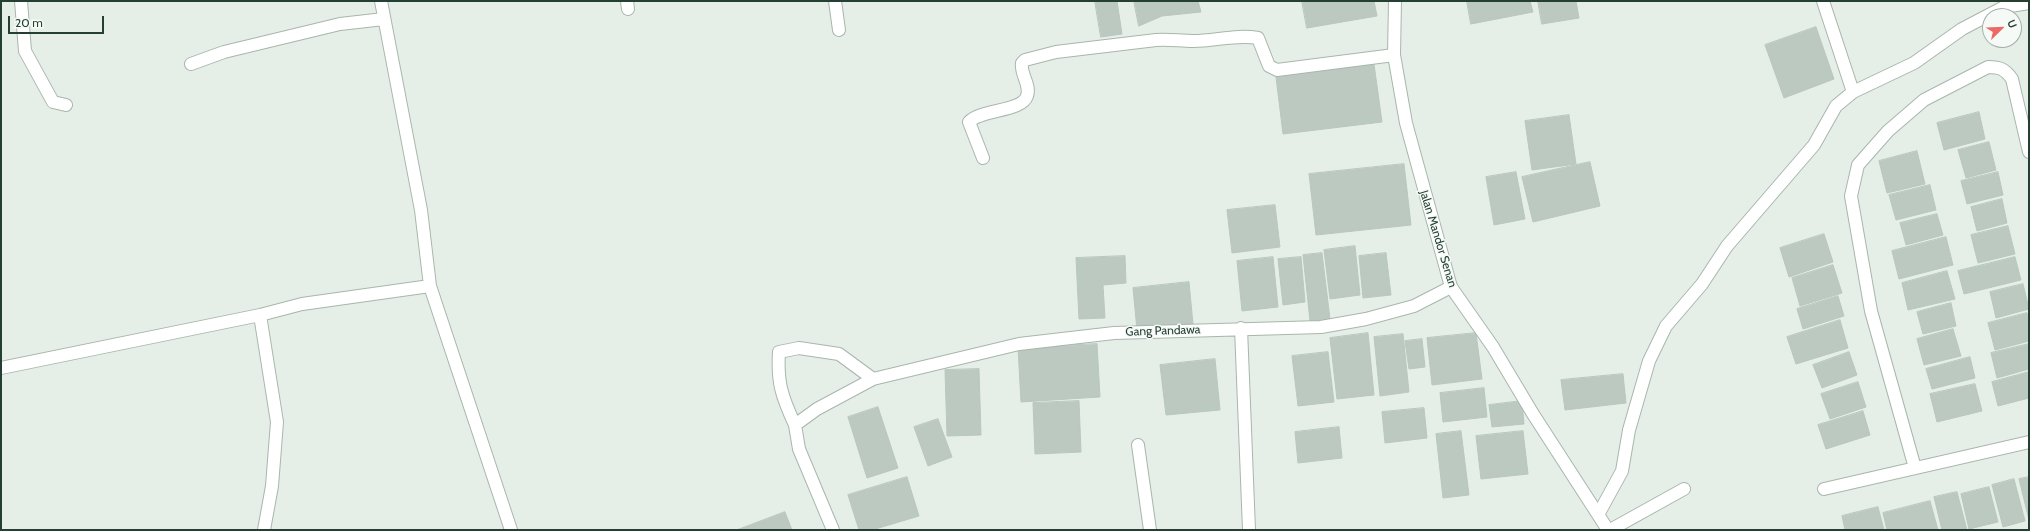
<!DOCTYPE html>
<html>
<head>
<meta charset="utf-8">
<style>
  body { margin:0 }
  #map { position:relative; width:2030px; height:531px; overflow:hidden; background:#e6eee8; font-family:Cabin,sans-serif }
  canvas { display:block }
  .frame { position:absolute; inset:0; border:2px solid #254033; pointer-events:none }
  .north { position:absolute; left:1982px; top:8px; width:40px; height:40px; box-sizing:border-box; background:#f6faf7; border:1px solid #a2b0a9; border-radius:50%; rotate:67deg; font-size:11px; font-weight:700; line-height:16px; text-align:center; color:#254033 }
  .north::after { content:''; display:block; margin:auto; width:14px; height:18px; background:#ed6965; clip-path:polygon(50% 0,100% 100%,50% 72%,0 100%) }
  .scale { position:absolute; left:8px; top:16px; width:96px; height:18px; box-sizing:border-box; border:2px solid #254033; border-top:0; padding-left:5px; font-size:12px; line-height:14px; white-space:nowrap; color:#254033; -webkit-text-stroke:3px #f6faf7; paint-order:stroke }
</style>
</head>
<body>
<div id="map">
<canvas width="2030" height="531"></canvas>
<div class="frame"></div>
<div class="north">U</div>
<div class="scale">20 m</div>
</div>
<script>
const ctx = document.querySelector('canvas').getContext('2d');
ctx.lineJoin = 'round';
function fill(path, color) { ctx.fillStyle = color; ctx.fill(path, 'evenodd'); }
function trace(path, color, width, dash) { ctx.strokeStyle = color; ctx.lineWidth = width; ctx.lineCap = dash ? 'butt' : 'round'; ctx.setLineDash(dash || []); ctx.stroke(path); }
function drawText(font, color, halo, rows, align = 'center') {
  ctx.font = font + ' Cabin,sans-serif'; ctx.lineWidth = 3; ctx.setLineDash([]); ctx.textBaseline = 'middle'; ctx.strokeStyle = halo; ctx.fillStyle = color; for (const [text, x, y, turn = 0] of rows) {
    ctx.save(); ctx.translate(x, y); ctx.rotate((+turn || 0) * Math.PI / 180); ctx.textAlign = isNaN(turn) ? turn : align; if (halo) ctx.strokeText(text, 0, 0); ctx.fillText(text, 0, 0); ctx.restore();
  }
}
const building = new Path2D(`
  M 1095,1 L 1117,1 L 1122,34 L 1101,37 Z
  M 1134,1 L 1198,1 L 1201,12 L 1162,16 L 1139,26 Z
  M 1302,1 L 1374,1 L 1377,16 L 1307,28 Z
  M 1467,1 L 1530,1 L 1533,12 L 1471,24 Z
  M 1538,1 L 1576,1 L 1579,18 L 1542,24 Z
  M 1816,27 L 1834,79 L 1784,98 L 1765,45 Z
  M 1374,64 L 1382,122 L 1283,134 L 1276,77 Z
  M 1979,112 L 1985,139 L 1944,150 L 1937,123 Z
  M 1569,115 L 1576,164 L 1532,170 L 1525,121 Z
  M 1989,142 L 1996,170 L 1966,178 L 1958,150 Z
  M 1917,151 L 1925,184 L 1887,193 L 1879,161 Z
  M 1590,162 L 1600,206 L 1533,222 L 1522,177 Z
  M 1404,164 L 1411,225 L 1316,235 L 1309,174 Z
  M 1516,172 L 1525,219 L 1494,225 L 1486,177 Z
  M 1998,172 L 2003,195 L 1967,204 L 1961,181 Z
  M 1930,185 L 1936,210 L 1896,220 L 1889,195 Z
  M 2002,199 L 2007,223 L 1977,231 L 1971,207 Z
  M 1275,205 L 1280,247 L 1232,253 L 1227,210 Z
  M 1937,214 L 1943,235 L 1906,245 L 1900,223 Z
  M 2008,226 L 2015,254 L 1978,263 L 1971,235 Z
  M 1824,234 L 1833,262 L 1789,277 L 1780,248 Z
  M 1946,237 L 1953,265 L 1899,279 L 1892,251 Z
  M 1355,246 L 1360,295 L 1330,299 L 1324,250 Z
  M 1322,253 L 1330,319 L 1310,321 L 1303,255 Z
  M 1386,253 L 1391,295 L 1363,298 L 1359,256 Z
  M 1125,256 L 1126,283 L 1103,285 L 1105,318 L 1079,319 L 1076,258 Z
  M 1273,257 L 1278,307 L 1242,311 L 1237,261 Z
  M 1301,257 L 1305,302 L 1283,305 L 1278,259 Z
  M 2015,257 L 2021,280 L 1964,294 L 1958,271 Z
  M 1833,265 L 1842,293 L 1800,306 L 1792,278 Z
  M 1947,271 L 1955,299 L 1908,310 L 1902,283 Z
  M 1189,282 L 1193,324 L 1137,330 L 1133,288 Z
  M 2023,284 L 2029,309 L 1996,318 L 1990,292 Z
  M 1838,296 L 1844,316 L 1803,329 L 1797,309 Z
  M 1951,303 L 1956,326 L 1923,334 L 1917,312 Z
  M 2027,313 L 2029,321 L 2029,341 L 1995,350 L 1988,323 Z
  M 1840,320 L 1848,348 L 1796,364 L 1787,337 Z
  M 1953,329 L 1961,356 L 1924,365 L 1917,339 Z
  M 1368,333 L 1374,395 L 1337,399 L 1330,338 Z
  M 1476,333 L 1482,379 L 1432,385 L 1427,338 Z
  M 1403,334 L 1409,392 L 1380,396 L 1374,337 Z
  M 1422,339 L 1425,367 L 1409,369 L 1405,341 Z
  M 1097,344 L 1100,397 L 1021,402 L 1018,348 Z
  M 2029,344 L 2029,369 L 1997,378 L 1991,353 Z
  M 1328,352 L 1334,402 L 1298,406 L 1292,356 Z
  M 1849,352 L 1857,375 L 1822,388 L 1813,365 Z
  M 1970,357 L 1975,378 L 1932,389 L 1926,369 Z
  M 1215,359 L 1220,410 L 1166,415 L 1160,365 Z
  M 979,369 L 981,435 L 947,436 L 945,370 Z
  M 2029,372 L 2029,398 L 1998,406 L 1992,382 Z
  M 1623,374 L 1626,403 L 1565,410 L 1561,380 Z
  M 1858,382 L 1866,407 L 1830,419 L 1821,394 Z
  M 1975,384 L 1982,411 L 1937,422 L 1930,394 Z
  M 1484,388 L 1487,417 L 1443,422 L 1440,393 Z
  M 1079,401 L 1081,452 L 1035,454 L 1033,403 Z
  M 1522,401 L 1524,424 L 1492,427 L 1489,405 Z
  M 878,407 L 898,468 L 867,478 L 848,417 Z
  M 1424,408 L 1427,438 L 1385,443 L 1382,412 Z
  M 1863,411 L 1870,435 L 1826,449 L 1818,425 Z
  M 938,419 L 952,457 L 928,466 L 914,427 Z
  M 1339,427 L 1342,458 L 1298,463 L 1295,432 Z
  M 1461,431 L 1469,495 L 1443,498 L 1436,434 Z
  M 1523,431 L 1528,474 L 1481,479 L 1476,436 Z
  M 907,477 L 919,516 L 872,530 L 859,530 L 848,495 Z
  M 2029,477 L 2029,520 L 2019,479 Z
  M 2014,479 L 2025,521 L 2003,527 L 1992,485 Z
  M 1989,487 L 1998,522 L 1969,529 L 1961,494 Z
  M 1957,492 L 1967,530 L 1942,530 L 1934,497 Z
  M 1930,501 L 1938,530 L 1887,530 L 1883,513 Z
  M 1878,507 L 1884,530 L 1845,530 L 1842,516 Z
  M 785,512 L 792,530 L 737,530 Z`);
fill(building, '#bbc9c1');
trace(building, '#b8c8be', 1);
const service = new Path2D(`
  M 1610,530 L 1684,489`);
const minor = new Path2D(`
  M 21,1 L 25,51 L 53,102 L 66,105
  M 381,1 L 421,210 L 430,286 L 511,530
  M 627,1 L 628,9
  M 835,1 L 839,30
  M 1823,1 L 1853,92
  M 191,64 L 224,52 L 340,24 L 384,19
  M 983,158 L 969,122 C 981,109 1022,112 1027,96 C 1031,85 1020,74 1022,63 L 1025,60 L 1056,52 L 1156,40 C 1169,39 1180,41 1193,41 C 1215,41 1237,34 1258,38 L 1269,66 L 1277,70 L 1394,55
  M 260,315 L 277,422 L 272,486 L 264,530
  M 1241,328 L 1249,530
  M 1,368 L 260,315 L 302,304 L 430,286
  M 795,425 C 782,397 777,383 779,352 L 799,348 L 839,354 L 873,379
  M 1138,445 L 1150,530
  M 1915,468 L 1871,311 L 1851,196 L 1858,165 L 1888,131 L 1924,100 L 1988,67 C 2000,67 2005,69 2012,79 L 2029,152
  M 1824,489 L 2029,442
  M 1599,513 L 1622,471 L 1629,430 L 1649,361 L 1666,326 L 1702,284 L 1727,246 L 1814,145 L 1836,106 L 1853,92 L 1914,63 L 1962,29 L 2004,7 L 2029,3
  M 833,530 L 799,449 L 795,425 L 817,409 L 873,379 L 1019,344 L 1114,333 L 1321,327 L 1366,319 L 1414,306 L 1451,287`);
const tertiary = new Path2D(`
  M 1395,1 L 1394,55 L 1406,123 L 1451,287 L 1493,347 L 1533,414 L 1608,530`);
trace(service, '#a8b6ae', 14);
trace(minor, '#a8b6ae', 14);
trace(tertiary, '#a8b6ae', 14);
trace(service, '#fff', 12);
trace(minor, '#fff', 12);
trace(tertiary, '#fff', 12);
drawText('12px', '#254033', '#f6faf7', [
  ["Jalan Mandor Senan",1438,239,73],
  ["Gang Pandawa",1163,331,-2]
]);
</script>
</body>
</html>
